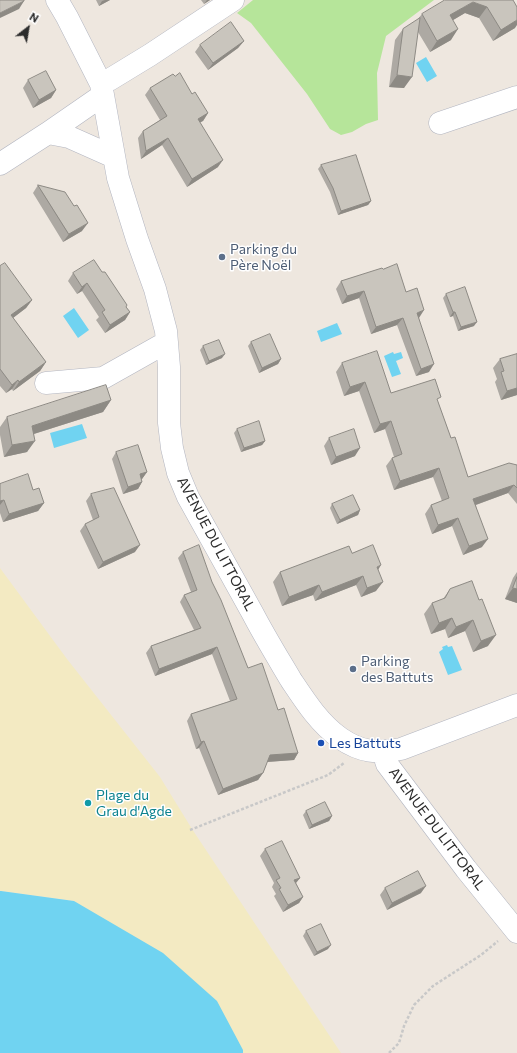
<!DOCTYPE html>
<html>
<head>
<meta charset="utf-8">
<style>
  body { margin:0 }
  #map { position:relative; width:517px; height:1053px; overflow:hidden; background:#eee7df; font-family:Commissioner,sans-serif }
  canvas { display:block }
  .north { position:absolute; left:8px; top:8px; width:40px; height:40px; -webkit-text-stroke:3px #fff; paint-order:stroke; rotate:31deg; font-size:11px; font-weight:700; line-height:16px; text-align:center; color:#2c2c2c }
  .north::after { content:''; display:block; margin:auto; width:14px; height:18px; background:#2c2c2c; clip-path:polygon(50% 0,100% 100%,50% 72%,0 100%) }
</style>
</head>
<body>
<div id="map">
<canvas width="517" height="1053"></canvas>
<div class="north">N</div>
</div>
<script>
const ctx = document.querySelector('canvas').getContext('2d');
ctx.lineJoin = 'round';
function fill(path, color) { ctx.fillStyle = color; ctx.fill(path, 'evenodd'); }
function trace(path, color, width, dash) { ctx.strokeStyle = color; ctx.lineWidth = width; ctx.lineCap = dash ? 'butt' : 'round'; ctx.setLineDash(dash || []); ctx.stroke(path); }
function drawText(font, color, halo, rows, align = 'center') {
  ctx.font = font + ' Commissioner,sans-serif'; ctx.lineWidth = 3; ctx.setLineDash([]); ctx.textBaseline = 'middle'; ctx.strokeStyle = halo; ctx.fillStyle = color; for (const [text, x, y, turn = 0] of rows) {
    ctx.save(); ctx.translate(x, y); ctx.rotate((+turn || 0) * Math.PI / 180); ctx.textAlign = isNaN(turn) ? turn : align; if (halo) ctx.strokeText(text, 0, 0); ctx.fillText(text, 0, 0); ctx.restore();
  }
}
fill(new Path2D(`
  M 253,0 L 434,0 L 386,36 L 377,73 L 378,120 L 366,124 L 352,132 L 341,135 L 330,129 L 307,94 L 251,23 L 237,13 Z`), '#b6e59a');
fill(new Path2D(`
  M 0,568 L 67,659 L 160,777 L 192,829 L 341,1053 L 243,1053 L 243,1050 L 74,901 L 1,891 L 0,891 Z`), '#f3eac2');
fill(new Path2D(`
  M 426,57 L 437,76 L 427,82 L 416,63 Z
  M 74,308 L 89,330 L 78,338 L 63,316 Z
  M 337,323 L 342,334 L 321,342 L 317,331 Z
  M 393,352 L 394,354 L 401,352 L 403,358 L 396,361 L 401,374 L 392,377 L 384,356 Z
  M 82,424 L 87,438 L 54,448 L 50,433 Z
  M 447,645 L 448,647 L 452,646 L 462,670 L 448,675 L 439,652 L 443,649 L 442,647 Z
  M 0,891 L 1,891 L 74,901 L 163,953 L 217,1001 L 243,1050 L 243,1053 L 0,1053 Z`), '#70d3f1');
const minor = new Path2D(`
  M 57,0 L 67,17 L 101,84 L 118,178 L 137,239 L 155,289 L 166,331 L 169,367 L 169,423 L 172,448 L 178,473 L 188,497 C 210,536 231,575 253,614 C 265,637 278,658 291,680 C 305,701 319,723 340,738 C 362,753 376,753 401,749 L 517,705
  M 101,84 L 109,80 L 150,55 L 233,0
  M 440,123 L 517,97
  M 48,133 L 103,95
  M 0,164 L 48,133 L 69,137 L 114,157
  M 46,383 L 103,378 L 167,342
  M 383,752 L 387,764 L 466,869 L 517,932`);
trace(minor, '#b2b5c0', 23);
trace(new Path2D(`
  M 190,830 L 328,775 L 344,763
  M 389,1053 L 399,1043 L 404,1026 L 414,1005 L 433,986 L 481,955 L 498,941`), '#c8c8c8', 2.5, [3, 2]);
trace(minor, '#fff', 22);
fill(new Path2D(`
  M 96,0 L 110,0 L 99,6 Z
  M 201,0 L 210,0 L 204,4 Z
  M 513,0 L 515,28 L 493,41 L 479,18 L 465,13 L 453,20 L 451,40 L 430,52 L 418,32 L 404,88 L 389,87 L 395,40 L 403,29 L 417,20 L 422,14 Z
  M 244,41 L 238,48 L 208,70 L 195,52 L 200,45 Z
  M 175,76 L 192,94 L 208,113 L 203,121 L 200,122 L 218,167 L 187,187 L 162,145 L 141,159 L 138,138 L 143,131 L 160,120 L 145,95 L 150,88 Z
  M 28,80 L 56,90 L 51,98 L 33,108 L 23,88 Z
  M 321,165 L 371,201 L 368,205 L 338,215 L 330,192 L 318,169 Z
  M 38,185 L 82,231 L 63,242 L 33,193 Z
  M 0,266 L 32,300 L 26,308 L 13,318 L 46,362 L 40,371 L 13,391 L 12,389 L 6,393 L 0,386 Z
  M 383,269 L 406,292 L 419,318 L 429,372 L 416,376 L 397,325 L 371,334 L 359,298 L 342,304 L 336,289 L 341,281 Z
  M 73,273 L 126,307 L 130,312 L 125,320 L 105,333 L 96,320 L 99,317 L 82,291 L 77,294 L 68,281 Z
  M 446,294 L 474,326 L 458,331 L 453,316 L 450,317 L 443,298 Z
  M 251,342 L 281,359 L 278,364 L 259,373 L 248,346 Z
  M 203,346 L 222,358 L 206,365 L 200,350 Z
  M 517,354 L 517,395 L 501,400 L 495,382 L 497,379 L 493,368 L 500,359 Z
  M 342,363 L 391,393 L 438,402 L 451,438 L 468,477 L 517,465 L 517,504 L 508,493 L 476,505 L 482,547 L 463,555 L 452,526 L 432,534 L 425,514 L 431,505 L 442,501 L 433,477 L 394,490 L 386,466 L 392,458 L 394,457 L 385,429 L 374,433 L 359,391 L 344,396 L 336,372 Z
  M 111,400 L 103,412 L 34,434 L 27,452 L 4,457 L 0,435 L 0,427 L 7,417 Z
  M 237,429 L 265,441 L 262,445 L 241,452 L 234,433 Z
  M 329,438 L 355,456 L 331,465 L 324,446 Z
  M 116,452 L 147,472 L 142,479 L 141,479 L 142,482 L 138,489 L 123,494 L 112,459 Z
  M 0,484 L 33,490 L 44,503 L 38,511 L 3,522 L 0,513 Z
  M 91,494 L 135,552 L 98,569 L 80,531 L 85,524 L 93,520 L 86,501 Z
  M 332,504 L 360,510 L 358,515 L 337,524 L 330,508 Z
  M 183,552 L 212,582 L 248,668 L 278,710 L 298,753 L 294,760 L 267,762 L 263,773 L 258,780 L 218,795 L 199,748 L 196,749 L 187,721 L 191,714 L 230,701 L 212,654 L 155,676 L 146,653 L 151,646 L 194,630 L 180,602 L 184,595 L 191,592 L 178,558 Z
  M 352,553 L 378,570 L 376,591 L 361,597 L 356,585 L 315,601 L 313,595 L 282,606 L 273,582 L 280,572 Z
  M 517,572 L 517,603 L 505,599 L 513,578 Z
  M 472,581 L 488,646 L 473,652 L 465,631 L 448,638 L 445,629 L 431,634 L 424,614 L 432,603 L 443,599 L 450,589 Z
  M 306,811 L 332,816 L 329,821 L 309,829 L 303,815 Z
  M 265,849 L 300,878 L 296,883 L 303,897 L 299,903 L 283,912 L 274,896 L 276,894 L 272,887 L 274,883 L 260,856 Z
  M 385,888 L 421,893 L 387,910 L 380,895 Z
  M 306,931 L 328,949 L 314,956 L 303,936 Z`), '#ada9a3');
fill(new Path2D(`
  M 105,0 L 110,0 L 99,6 L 102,1 Z
  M 207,0 L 210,0 L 204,4 Z
  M 24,1 L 19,9 L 0,18 L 0,13 Z
  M 473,2 L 487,7 L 479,18 L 465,13 L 443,26 L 450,15 Z
  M 517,20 L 517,25 L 515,28 L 493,41 L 501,30 Z
  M 458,29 L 451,40 L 430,52 L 437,41 Z
  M 244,41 L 238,48 L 208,70 L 213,63 Z
  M 397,75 L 412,77 L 404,88 L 389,87 Z
  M 56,90 L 51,98 L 33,108 L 39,100 Z
  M 208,113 L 203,121 L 193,126 L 198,119 Z
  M 168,138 L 162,145 L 141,159 L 146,151 Z
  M 223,160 L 218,167 L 187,187 L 192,179 Z
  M 371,201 L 368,205 L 338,215 L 341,211 Z
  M 88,223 L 82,231 L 63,242 L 69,234 Z
  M 87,283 L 82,291 L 77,294 L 82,287 Z
  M 364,291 L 359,298 L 342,304 L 347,296 Z
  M 32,300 L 26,308 L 5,324 L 11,315 Z
  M 424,310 L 419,318 L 412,320 L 417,313 Z
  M 130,312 L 125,320 L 105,333 L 110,325 Z
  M 453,312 L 455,312 L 453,316 L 450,317 Z
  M 403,318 L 397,325 L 371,334 L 376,327 Z
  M 477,322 L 474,326 L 458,331 L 461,327 Z
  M 225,354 L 222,358 L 206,365 L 209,361 Z
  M 281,359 L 278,364 L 259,373 L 262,368 Z
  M 46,362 L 40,371 L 13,391 L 19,382 Z
  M 434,364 L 429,372 L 416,376 L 421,369 Z
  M 18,380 L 12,389 L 6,393 L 12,385 Z
  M 365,382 L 359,391 L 344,396 L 350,387 Z
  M 517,388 L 517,395 L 501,400 L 507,391 Z
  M 111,400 L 103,412 L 24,437 L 32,426 Z
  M 391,421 L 385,429 L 374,433 L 380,424 Z
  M 35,441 L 27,452 L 4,457 L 12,445 Z
  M 265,441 L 262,445 L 241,452 L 244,448 Z
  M 360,448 L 355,456 L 331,465 L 336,457 Z
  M 439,468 L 433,477 L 394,490 L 400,481 Z
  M 147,472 L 142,479 L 135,481 L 140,474 Z
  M 142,482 L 138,489 L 123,494 L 128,487 Z
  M 514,485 L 508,493 L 467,508 L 473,499 Z
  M 4,500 L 0,505 L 0,501 Z
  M 44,503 L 38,511 L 3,522 L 9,514 Z
  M 360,510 L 358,515 L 337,524 L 340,520 Z
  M 458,518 L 452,526 L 432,534 L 438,525 Z
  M 488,539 L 482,547 L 463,555 L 469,546 Z
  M 140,545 L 135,552 L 98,569 L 103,562 Z
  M 381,565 L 375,575 L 377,567 Z
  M 363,576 L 356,585 L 315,601 L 322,592 Z
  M 383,582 L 376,591 L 361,597 L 367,588 Z
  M 319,585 L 313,595 L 282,606 L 289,597 Z
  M 513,588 L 517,589 L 517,603 L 505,599 Z
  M 452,618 L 445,629 L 431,634 L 439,623 Z
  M 473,620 L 465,631 L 448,638 L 456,627 Z
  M 496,635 L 488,646 L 473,652 L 481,641 Z
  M 217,647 L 212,654 L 155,676 L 159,669 Z
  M 204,741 L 199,748 L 196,749 L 201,742 Z
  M 298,753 L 294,760 L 266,762 L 270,755 Z
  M 263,773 L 258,780 L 218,795 L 223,789 Z
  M 332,816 L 329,821 L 309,829 L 312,825 Z
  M 300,878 L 295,884 L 294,880 Z
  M 426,886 L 421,893 L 387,910 L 392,903 Z
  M 303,897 L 299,903 L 283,912 L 288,905 Z
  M 331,945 L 328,949 L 314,956 L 317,952 Z`), '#8d8a84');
const building = new Path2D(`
  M 0,0 L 24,0 L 24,1 L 0,13 Z
  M 445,0 L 513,0 L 517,7 L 517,20 L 501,30 L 487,7 L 473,2 L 450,15 L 458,29 L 437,41 L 422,14 Z
  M 420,18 L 412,77 L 397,75 L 403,29 Z
  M 231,22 L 244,41 L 213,63 L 200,45 Z
  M 46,71 L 56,90 L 39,100 L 28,80 Z
  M 180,73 L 192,94 L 195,92 L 208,113 L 198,119 L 223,160 L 192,179 L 168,138 L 146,151 L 143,131 L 167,116 L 150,88 L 173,74 L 175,76 Z
  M 356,155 L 371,201 L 341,211 L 333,188 L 321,165 Z
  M 38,185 L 65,192 L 74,206 L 77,205 L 88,223 L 69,234 Z
  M 94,260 L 102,272 L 105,272 L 127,305 L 126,307 L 130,312 L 110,325 L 102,312 L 105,310 L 87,283 L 82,287 L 73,273 Z
  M 5,263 L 32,300 L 11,315 L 46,362 L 19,382 L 18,380 L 12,385 L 0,369 L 0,266 Z
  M 397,264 L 406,292 L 417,288 L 424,310 L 417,313 L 434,364 L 421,369 L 403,318 L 376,327 L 364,291 L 347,296 L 341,281 L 382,268 L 383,269 Z
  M 465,287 L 477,322 L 461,327 L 455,312 L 453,312 L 446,294 Z
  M 270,334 L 281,359 L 262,368 L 251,342 Z
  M 219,340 L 225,354 L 209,361 L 203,346 Z
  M 377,351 L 391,393 L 435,379 L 441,397 L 437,399 L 451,438 L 455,437 L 468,477 L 509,463 L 517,465 L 517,488 L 514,485 L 473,499 L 488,539 L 469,546 L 458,518 L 438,525 L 431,505 L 449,498 L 439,468 L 400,481 L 392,458 L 402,454 L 391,421 L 380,424 L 365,382 L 350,387 L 342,363 Z
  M 517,354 L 517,388 L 507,391 L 501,372 L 504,371 L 500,359 Z
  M 106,385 L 111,400 L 32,426 L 35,441 L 12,445 L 7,417 Z
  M 259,421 L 265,441 L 244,448 L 237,429 Z
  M 354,429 L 360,448 L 336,457 L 329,438 Z
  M 138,445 L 147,472 L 140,474 L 142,482 L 128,487 L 116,452 Z
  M 28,474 L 33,490 L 39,488 L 44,503 L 9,514 L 4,500 L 0,501 L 0,484 Z
  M 114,488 L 140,545 L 103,562 L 85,524 L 99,517 L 91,494 Z
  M 353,495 L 360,510 L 340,520 L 332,504 Z
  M 199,545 L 212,582 L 221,600 L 248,668 L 262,663 L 278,710 L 284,708 L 298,753 L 270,755 L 263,773 L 223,789 L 204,741 L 201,742 L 191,714 L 237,699 L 217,647 L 159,669 L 151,646 L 201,628 L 184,595 L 197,590 L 183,552 Z
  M 373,545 L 381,565 L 377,567 L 383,582 L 367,588 L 363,576 L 322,592 L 319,585 L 289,597 L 280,572 L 349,546 L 352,553 Z
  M 517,577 L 517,589 L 513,588 Z
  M 472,581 L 479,600 L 482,599 L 496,635 L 481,641 L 473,620 L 456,627 L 452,618 L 439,623 L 432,603 L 445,598 L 450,589 Z
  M 325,802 L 332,816 L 312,825 L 306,811 Z
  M 282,841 L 300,878 L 294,880 L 303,897 L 288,905 L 279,889 L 281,888 L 276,880 L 280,878 L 265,849 Z
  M 418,871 L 426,886 L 392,903 L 385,888 Z
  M 321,924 L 331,945 L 317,952 L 306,931 Z`);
fill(building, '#c9c5bd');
trace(building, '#8d8a84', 1);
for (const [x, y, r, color] of [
  [222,257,4,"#5c6f8a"],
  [353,669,4,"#5c6f8a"],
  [321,743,4,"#1a4fb4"],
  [88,803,4,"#0f9aa8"]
]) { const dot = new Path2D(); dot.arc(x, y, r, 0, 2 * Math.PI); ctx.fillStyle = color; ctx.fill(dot); trace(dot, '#fff', 1.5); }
drawText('14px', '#4e5e75', '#fff', [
  ["Parking du",230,249],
  ["Père Noël",230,265],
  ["Parking",361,661],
  ["des Battuts",361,677]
], 'left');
drawText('14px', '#2c2c2c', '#fff', [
  ["AVENUE DU LITTORAL",216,544,62],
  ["AVENUE DU LITTORAL",437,829,53]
]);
drawText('14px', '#164399', '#fff', [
  ["Les Battuts",329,743]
], 'left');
drawText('14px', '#0d838f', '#fff', [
  ["Plage du",96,795],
  ["Grau d'Agde",96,811]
], 'left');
</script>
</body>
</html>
